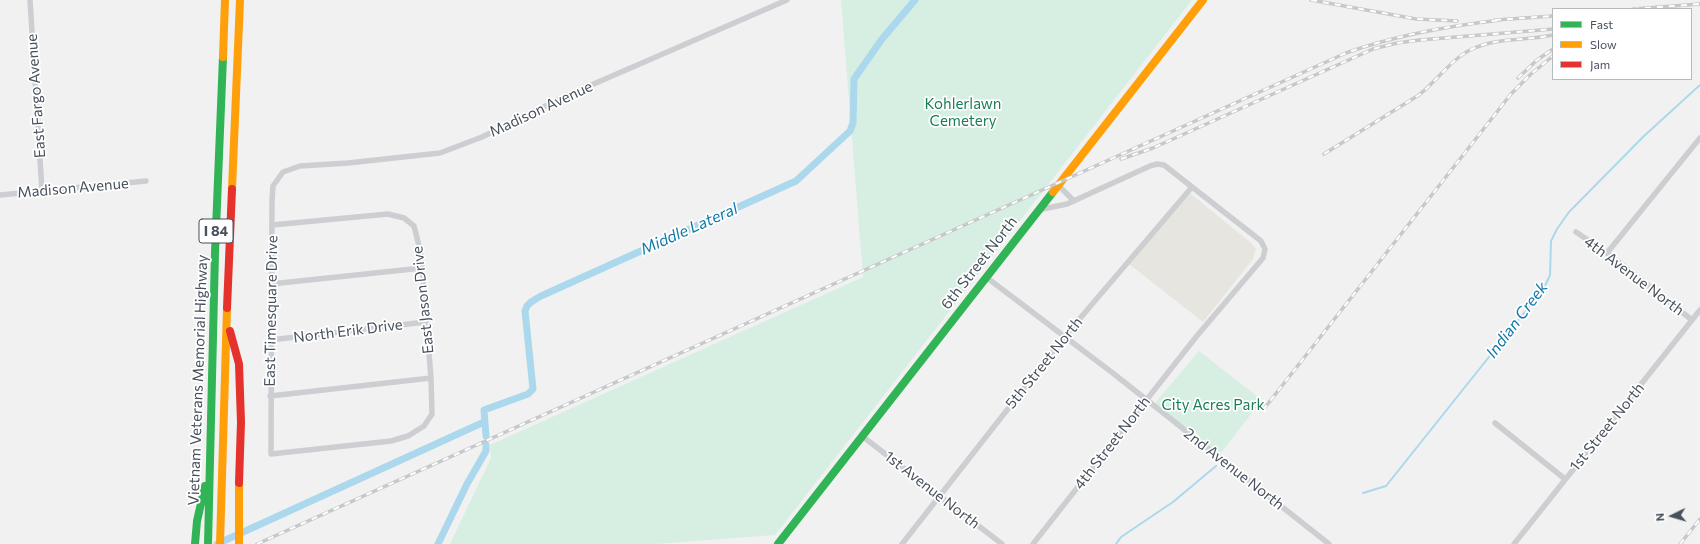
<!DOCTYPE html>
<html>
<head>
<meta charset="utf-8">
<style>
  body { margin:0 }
  #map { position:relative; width:1700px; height:544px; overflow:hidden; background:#f1f1f1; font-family:Commissioner,sans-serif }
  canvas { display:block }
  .legend { position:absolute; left:1552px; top:8px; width:140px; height:72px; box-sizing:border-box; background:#fff; border:1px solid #b6b9be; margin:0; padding:5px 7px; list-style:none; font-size:12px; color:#48515d }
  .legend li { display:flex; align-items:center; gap:8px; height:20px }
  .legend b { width:20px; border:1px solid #b6b9be }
  .north { position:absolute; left:1652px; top:496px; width:40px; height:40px; -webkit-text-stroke:3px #fff; paint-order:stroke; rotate:265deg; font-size:11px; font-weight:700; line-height:16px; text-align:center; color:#48515d }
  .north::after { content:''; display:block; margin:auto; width:14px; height:18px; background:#48515d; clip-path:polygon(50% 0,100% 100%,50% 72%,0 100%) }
</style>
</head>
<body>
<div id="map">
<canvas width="1700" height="544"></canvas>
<ul class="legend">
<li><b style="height:5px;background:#30b455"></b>Fast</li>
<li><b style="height:5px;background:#ff9f0a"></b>Slow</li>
<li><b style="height:5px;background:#e5322d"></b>Jam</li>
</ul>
<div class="north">N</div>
</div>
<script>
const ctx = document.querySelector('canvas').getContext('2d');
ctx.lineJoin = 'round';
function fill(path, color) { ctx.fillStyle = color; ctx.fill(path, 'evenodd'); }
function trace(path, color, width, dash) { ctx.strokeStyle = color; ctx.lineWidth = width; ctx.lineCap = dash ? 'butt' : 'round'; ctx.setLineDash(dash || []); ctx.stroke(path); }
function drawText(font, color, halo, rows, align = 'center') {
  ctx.font = font + ' Commissioner,sans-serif'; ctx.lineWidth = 3.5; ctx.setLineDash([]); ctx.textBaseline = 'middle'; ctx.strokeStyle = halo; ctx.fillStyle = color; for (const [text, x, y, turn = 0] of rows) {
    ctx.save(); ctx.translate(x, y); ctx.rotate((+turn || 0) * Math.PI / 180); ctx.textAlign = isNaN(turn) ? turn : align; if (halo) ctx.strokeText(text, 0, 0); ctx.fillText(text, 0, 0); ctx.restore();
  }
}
fill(new Path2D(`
  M 1186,190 L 1250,242 L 1256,249 L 1253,259 L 1203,322 L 1129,264 Z`), '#e6e5df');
fill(new Path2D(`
  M 841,0 L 1192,0 L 775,535 L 656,544 L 450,544 L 491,458 L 490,445 L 863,277 Z
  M 1199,351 L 1262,400 L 1220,454 L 1155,403 Z`), '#d6efe2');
trace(new Path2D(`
  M 1363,493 L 1386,486 L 1544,288 L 1550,275 L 1551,241 L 1557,229 L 1569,212 L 1644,136 L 1700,85
  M 1116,544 L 1121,537 L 1173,502 L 1216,466`), '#abd8ec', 2);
trace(new Path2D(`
  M 486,436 L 484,410 L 528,394 L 533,389 L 525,311 L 527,306 L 531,302 L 541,296 L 796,181 L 850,131 L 853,123 L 854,79 L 882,39 L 915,0
  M 217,544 L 484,422
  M 438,544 L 467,484 L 486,451 L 486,445`), '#abd8ec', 7);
trace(new Path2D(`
  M 30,0 L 42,191
  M 1058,185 L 1074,201
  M 0,195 L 146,181
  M 272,225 L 388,214 L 404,218 L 414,226 L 421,254 L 431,378 L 432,414 L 424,426 L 408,436 L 391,441 L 271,454 L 272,201 L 273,186 L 283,172 L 300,166 L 348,163 L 440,153 L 482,137 L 566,96 L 787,0
  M 1576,232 L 1607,253 L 1692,320
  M 1607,253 L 1700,138
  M 986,277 L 1114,374 L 1329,544
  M 271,284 L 422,268
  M 270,340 L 426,322
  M 270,396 L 431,378
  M 1495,423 L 1565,479
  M 862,436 L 1002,544
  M 902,544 L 1065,336 L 1192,187
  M 1033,544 L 1196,337 L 1263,258 L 1265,249 L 1261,241 L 1164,165 L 1157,164 L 1150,166 L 1067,204 L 1038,210
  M 1514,544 L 1700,310`), '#ccced1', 5.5);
trace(new Path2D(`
  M 195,544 L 197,521 L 205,486
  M 208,544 L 215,253 L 223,57
  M 778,544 L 1053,192`), '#30b455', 8);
trace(new Path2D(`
  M 223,57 L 225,0
  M 232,189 L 240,0
  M 1053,192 L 1203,0
  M 239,483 L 239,544
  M 220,544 L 227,308`), '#ff9f0a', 8);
trace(new Path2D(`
  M 227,308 L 232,189
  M 230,331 L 239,364 L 241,422 L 239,483`), '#e5322d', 8);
const rail = new Path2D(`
  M 1311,0 L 1416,19 L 1457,21
  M 1633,9 L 1700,4
  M 1495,20 L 1553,16
  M 1518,78 L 1537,60 L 1553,49
  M 1324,154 L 1419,95 C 1437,81 1451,59 1472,49 C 1498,37 1526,41 1553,35
  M 1121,159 L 1153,148 L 1373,49 L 1397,43 L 1420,40 L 1553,29
  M 1263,410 L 1511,94 L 1531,74 L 1553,56
  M 257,544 L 1346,53 C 1396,35 1448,26 1501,20
  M 1680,544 L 1700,519`);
trace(rail, '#c6c8ca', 3.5);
trace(rail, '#fff', 2, [6]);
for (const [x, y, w] of [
  [216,231,34]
]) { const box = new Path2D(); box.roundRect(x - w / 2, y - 12, w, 24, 3); ctx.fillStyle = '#fff'; ctx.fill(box); trace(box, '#48515d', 1); }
drawText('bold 14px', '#48515d', null, [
  ["I 84",216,231]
]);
drawText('15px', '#48515d', '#fff', [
  ["East Fargo Avenue",36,96,-94],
  ["Madison Avenue",541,109,-25],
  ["Madison Avenue",73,188,-5],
  ["6th Street North",979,263,-52],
  ["4th Avenue North",1634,276,37],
  ["East Jason Drive",423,300,-96],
  ["East Timesquare Drive",271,311,-89],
  ["North Erik Drive",348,331,-7],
  ["5th Street North",1044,363,-51],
  ["Vietnam Veterans Memorial Highway",198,380,-88],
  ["1st Street North",1607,427,-51],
  ["4th Street North",1112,443,-52],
  ["2nd Avenue North",1234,469,38],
  ["1st Avenue North",932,490,38]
]);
drawText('15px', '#197d55', '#fff', [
  ["Kohlerlawn",963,104],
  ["Cemetery",963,121],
  ["City Acres Park",1213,405]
]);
drawText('italic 16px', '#0f79a8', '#fff', [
  ["Middle Lateral",689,229,-24],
  ["Indian Creek",1517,320,-53]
]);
</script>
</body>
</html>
